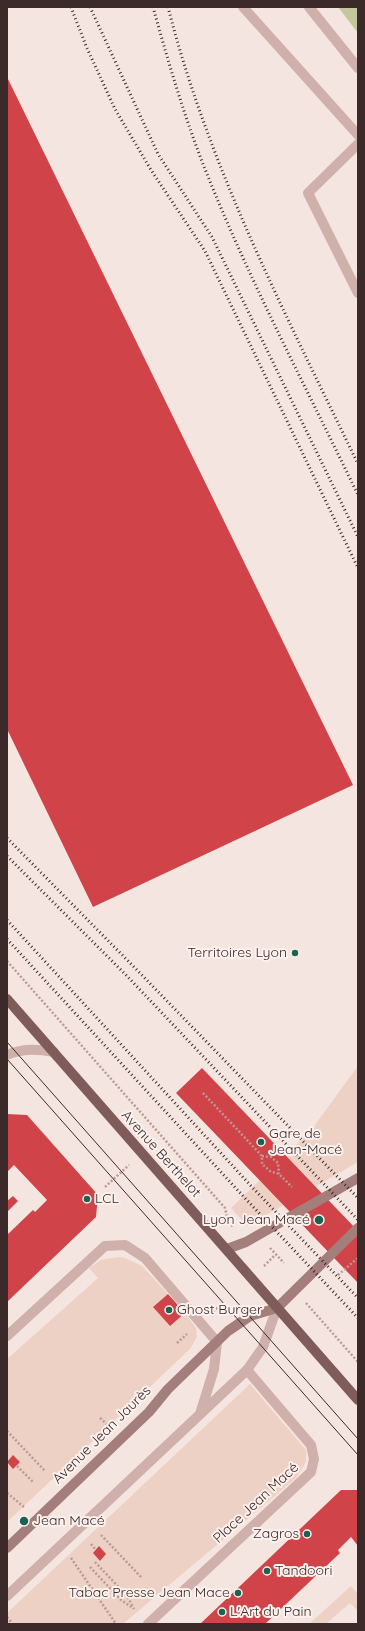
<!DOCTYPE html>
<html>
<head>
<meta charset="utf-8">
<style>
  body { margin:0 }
  #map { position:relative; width:365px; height:1631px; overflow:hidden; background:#f5e5e0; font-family:Quicksand,sans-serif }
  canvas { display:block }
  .frame { position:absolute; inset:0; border:8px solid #3c2a2a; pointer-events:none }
</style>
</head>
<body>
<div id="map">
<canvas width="365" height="1631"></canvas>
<div class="frame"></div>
</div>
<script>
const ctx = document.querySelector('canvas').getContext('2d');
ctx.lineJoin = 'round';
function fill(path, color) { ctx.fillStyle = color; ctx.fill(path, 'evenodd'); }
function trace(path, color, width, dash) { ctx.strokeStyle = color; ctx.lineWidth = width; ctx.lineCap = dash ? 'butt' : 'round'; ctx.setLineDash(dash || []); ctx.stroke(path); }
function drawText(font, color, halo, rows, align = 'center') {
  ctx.font = font + ' Quicksand,sans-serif'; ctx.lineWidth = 4; ctx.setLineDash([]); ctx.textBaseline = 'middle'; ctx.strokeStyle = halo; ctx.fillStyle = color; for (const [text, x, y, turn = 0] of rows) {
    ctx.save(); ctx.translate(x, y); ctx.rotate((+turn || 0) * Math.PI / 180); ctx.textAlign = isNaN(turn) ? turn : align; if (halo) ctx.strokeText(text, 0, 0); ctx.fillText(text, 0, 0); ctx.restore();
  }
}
fill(new Path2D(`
  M 338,7 L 358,7 L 358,33 Z`), '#c4c69e');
fill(new Path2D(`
  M 358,1066 L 358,1162 L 247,1226 L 231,1208 L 314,1128 L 317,1122 Z
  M 118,1257 L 125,1258 L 142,1266 L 168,1294 L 154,1307 L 170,1326 L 185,1313 L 196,1328 L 197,1337 L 190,1349 L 7,1522 L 7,1359 L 98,1278 L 89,1268 L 101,1260 Z
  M 250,1384 L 306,1450 L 306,1462 L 296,1478 L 123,1624 L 7,1624 L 7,1613 Z
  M 351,1586 L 358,1594 L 358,1611 L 350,1603 L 326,1624 L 309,1624 Z`), '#eed1c5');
fill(new Path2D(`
  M 7,77 L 353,785 L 93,907 L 7,729 Z
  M 202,1068 L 358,1231 L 358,1283 L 176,1093 Z
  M 7,1114 L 27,1115 L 98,1195 L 96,1217 L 7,1302 L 7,1235 L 33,1210 L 35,1212 L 47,1200 L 14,1165 L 7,1172 Z
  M 13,1196 L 18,1201 L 7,1212 L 7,1201 Z
  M 168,1294 L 185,1313 L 170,1326 L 153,1307 Z
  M 13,1455 L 20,1462 L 13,1469 L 7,1462 Z
  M 341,1490 L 358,1490 L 358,1546 L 351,1537 L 338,1550 L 340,1553 L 265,1624 L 200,1624 Z
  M 99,1546 L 106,1554 L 100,1561 L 93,1553 Z`), '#d04349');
trace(new Path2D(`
  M 7,961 L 225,1208 L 228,1221 L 234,1228
  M 203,1093 L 262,1156 L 262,1164 L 270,1171 L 279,1174 L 292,1187
  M 262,1156 L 271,1157 L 278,1163 L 279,1174
  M 105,1187 L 129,1165
  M 270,1248 L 284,1263
  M 264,1266 L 275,1255
  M 338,1275 L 358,1258
  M 306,1303 L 358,1362
  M 213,1312 L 219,1306
  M 177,1343 L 187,1334
  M 100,1418 L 109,1426
  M 7,1431 L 45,1471
  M 17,1466 L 33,1482
  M 7,1493 L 24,1507
  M 101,1535 L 141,1577
  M 91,1544 L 96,1550
  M 71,1558 L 116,1624
  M 95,1562 L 127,1596 L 134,1609
  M 90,1567 L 121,1600 L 133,1608
  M 7,1617 L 11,1622`), '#bb9994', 2.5, [2, 2]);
trace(new Path2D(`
  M 243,7 L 358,135
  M 309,7 L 358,68
  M 358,144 L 308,193 L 358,293`), '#cfb0aa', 10);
trace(new Path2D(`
  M 7,1055 C 23,1048 37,1049 54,1052
  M 7,1336 L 105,1246 L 125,1245 L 145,1258 L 217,1342 L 214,1369 L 200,1414
  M 7,1596 L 247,1370`), '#cfb0aa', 10);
trace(new Path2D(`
  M 148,1624 L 311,1472 L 314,1459 L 311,1445 L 247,1370 L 263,1347 L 277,1308`), '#cfb0aa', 10);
trace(new Path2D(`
  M 227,1249 L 246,1242 L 358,1178
  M 7,1548 L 149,1412 L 168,1389 L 228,1331 L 250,1316 L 277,1308 L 358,1228`), '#a37e7b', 10);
trace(new Path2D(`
  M 7,999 L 358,1400`), '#7f5c5a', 10);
trace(new Path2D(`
  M 7,1042 L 358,1439
  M 7,1059 L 358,1455`), '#3c2a2a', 1);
trace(new Path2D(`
  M 71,7 L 86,46 L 115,109 L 151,170 L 205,251 L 358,568
  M 90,7 L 158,154 L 212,237 L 358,537
  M 153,7 C 168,61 184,116 205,169 C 249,280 306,387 358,495
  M 168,7 C 209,168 286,315 358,464
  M 7,838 L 136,969 L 358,1198
  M 7,856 L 127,976 L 358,1220
  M 7,920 L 252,1187 L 358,1298
  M 7,939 L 243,1196 L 358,1318`), '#3c2a2a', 3, [1, 3]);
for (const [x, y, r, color] of [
  [295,953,4,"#1b6252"],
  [261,1142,4,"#1b6252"],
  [87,1199,4,"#1b6252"],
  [319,1220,5,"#1b6252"],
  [169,1310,4,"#1b6252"],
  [24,1521,5,"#1b6252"],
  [307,1534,4,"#1b6252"],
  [267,1571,4,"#1b6252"],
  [238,1593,4,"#1b6252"],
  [222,1612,4,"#1b6252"]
]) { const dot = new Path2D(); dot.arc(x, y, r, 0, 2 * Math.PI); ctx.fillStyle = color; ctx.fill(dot); trace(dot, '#fcf1ed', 1.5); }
drawText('14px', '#3c2a2a', '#fcf1ed', [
  ["Territoires Lyon",287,953,"right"],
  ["Gare de",269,1134],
  ["Jean-Macé",269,1150],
  ["LCL",95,1199],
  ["Lyon Jean Macé",310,1220,"right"],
  ["Ghost Burger",177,1310],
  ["Jean Macé",33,1521],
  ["Zagros",299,1534,"right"],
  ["Tandoori",275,1571],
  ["Tabac Presse Jean Mace",230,1593,"right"],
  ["L'Art du Pain",230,1612]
], 'left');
drawText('14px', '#3c2a2a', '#fcf1ed', [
  ["Avenue Berthelot",161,1154,48],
  ["Avenue Jean Jaurès",102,1435,-45],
  ["Place Jean Macé",256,1503,-43]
]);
</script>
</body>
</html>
